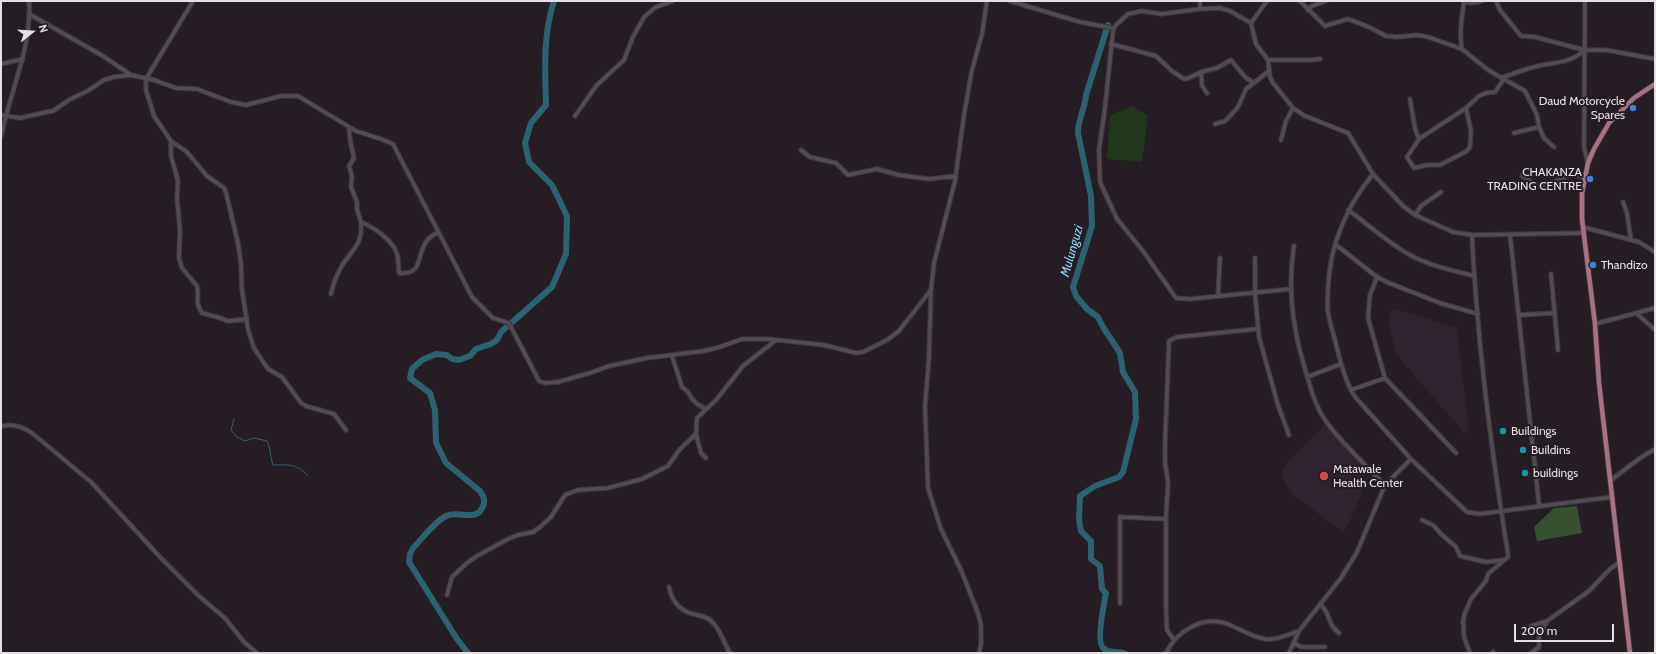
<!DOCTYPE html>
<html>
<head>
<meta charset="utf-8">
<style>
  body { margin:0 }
  #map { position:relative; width:1656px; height:654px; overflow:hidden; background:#251c24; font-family:Cabin,sans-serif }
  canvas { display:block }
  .frame { position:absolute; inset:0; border:2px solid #e6e0e5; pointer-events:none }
  .north { position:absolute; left:12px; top:12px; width:40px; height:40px; -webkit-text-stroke:3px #251c24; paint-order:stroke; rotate:73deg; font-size:11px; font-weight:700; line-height:16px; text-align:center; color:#e6e0e5 }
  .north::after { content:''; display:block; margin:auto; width:14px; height:18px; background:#e6e0e5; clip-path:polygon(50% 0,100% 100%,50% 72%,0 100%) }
  .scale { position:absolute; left:1514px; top:624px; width:100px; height:18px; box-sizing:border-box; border:2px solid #e6e0e5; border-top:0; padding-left:5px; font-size:12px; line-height:14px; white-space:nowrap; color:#e6e0e5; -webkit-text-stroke:3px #251c24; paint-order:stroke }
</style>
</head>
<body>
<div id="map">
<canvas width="1656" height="654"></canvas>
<div class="frame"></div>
<div class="north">N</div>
<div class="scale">200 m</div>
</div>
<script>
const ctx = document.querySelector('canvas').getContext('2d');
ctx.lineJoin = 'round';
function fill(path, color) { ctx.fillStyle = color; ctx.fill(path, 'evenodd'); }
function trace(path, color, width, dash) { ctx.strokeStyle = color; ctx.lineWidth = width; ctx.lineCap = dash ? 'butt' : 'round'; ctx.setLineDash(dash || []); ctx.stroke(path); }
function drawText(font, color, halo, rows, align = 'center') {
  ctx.font = font + ' Cabin,sans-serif'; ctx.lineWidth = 4; ctx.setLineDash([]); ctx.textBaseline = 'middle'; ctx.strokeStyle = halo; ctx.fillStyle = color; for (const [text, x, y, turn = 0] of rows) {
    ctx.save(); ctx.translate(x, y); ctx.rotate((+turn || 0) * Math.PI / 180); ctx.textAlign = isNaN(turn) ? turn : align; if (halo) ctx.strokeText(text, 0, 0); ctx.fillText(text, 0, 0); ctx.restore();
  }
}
fill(new Path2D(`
  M 1391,308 L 1457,327 L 1469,432 L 1465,434 L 1395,353 L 1389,322 Z
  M 1324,425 L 1362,464 L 1365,470 L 1362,494 L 1344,533 L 1292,494 L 1284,482 L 1282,471 L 1293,456 Z`), '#30222f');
fill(new Path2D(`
  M 1133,106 L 1148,116 L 1142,162 L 1107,159 L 1110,115 Z`), '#20371b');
fill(new Path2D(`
  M 1577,506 L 1582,533 L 1537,541 L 1534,527 L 1554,508 Z`), '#375130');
trace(new Path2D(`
  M 234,419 L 231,430 L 237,437 L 245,441 L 254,438 L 267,441 C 271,450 270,456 273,465 C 288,465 297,463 308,476`), '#2c6373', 1);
trace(new Path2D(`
  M 1108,25 L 1086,95 C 1085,109 1078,119 1078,133 L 1091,196 L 1092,226 L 1073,287 L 1076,296 L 1087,309 L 1098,317 L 1103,327 L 1120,353 L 1123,372 L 1135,392 L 1136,419 L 1123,472 L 1119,477 L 1095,486 L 1080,496 L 1079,520 L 1081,531 L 1091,541 L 1091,559 L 1100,566 L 1102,589 L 1106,593 C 1104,603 1096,641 1103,648 C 1108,653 1118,652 1124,653
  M 468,653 L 457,639 L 409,562 L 410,554 L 413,548 C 423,538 433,523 446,516 C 458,510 476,522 482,508 C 486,502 484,497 480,491 L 446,463 L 436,443 L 435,410 L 430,393 L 410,378 L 412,369 L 422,360 L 436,354 L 447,355 L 452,359 L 459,360 L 470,356 L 476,349 L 491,344 L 497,340 L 501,332 L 552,287 L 566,254 L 567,216 L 552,185 L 529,162 L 525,143 L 531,123 L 546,105 C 545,70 543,34 554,1`), '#2c6373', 6);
const minor = new Path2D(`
  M 193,1 L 146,79 L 146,90 L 154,116 L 171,141 L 187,152 L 207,176 L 224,188 L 226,193 L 238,243 L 241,263 L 242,290 L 248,329 L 254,348 L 268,369 L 282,377 L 301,403 L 306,406 L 334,414 L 346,430
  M 1010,1 L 1080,22 L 1113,28
  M 1267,1 L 1251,23 L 1256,44 L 1268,60 L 1270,77 L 1273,83 L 1293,108 L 1305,116 L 1348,133 L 1373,174 L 1403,206 L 1415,215 L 1453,232 L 1472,235 L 1584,233
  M 1300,1 L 1325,26 L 1348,19 L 1369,27 L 1386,36 L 1397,37 L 1417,35 L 1428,37 L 1462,49 L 1488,70 L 1525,91 L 1537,115 L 1539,127 L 1544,138 L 1554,147
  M 1463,1 L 1471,3 L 1482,1
  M 1496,1 L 1500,10 L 1521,36 L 1535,37 L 1584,50 L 1606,50 L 1655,59
  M 1585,1 L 1584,147 L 1588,163
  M 1200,9 L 1200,1
  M 1308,10 L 1312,6 L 1326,1
  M 29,14 L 103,56 L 131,75
  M 1251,23 L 1230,11 L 1220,8 L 1200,9 L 1161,14 L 1142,11 L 1128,14 L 1115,26 L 1113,31 L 1105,108 L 1099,150 L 1100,182 L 1117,219 L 1143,251 L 1176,298 L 1190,299 L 1291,289
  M 1111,44 L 1156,56 L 1172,71 L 1184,79 L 1189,78 L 1201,72
  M 1462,49 C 1459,33 1462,17 1464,1
  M 1268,60 L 1310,60 L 1320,59
  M 1,64 L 23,59
  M 1501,78 C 1512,74 1523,70 1534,67 C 1552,62 1571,64 1584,50
  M 1207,93 L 1202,86 L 1201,72 L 1217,68 L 1231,60 L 1245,77 L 1254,83
  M 1410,99 L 1415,129 L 1419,139
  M 1466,108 L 1471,131 L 1470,147 L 1467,151 L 1440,165 L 1427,165 L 1414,168 L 1407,157 L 1419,139 L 1425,135 L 1466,108 L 1479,96 L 1486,93 L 1495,92 L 1504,79
  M 1,115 L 20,118 L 47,112 L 53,111 L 69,100 L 89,90 L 104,80 L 114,77 L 131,75 L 154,80 L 176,88 L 197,89 L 231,102 L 246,105 L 281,96 L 298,96 L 356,131 L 381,139 L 393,144 L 472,297 L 493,318 L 509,323 L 539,381 L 545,383 L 558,382 L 590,373 L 609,366 L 647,358 L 704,351 L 720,347 L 742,339 L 768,339 L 824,345 L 856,353 L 863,352 L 887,340 L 898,332 L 931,290
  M 575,116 L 596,86 L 624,60 L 633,37 L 644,17 L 656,7 L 673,1
  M 1215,124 L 1225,121 L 1230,116 L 1238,107 L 1246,89 L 1269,71
  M 349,127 L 350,140 L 354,158 L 349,166 L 352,176 L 351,187 L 357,202 L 357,209 L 361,222 C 373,227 393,240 397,254 C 399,260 398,267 399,273 C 423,275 416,257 426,242 C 429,237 434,235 438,232
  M 1514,133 L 1539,127
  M 1,137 C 10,91 32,48 29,1
  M 1281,140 L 1286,121 L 1293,108
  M 171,141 L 171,156 L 178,181 L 177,198 L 180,231 L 179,258 L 182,268 L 197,286 C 200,297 194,301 202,313 L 217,317 L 228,321 L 247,319
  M 801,150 L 810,157 L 836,163 L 848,175 L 877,169 L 899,175 L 929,179 L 956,176
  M 1373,174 C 1346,207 1330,245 1328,288 C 1328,296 1327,304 1328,312 C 1330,324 1334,336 1337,348 C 1341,365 1346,384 1356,398 L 1411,459 L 1467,512 L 1479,514 L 1612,497
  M 1522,176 L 1539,187 L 1543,187 L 1572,174 L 1584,178
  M 1623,202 L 1627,213 L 1631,240
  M 1348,210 C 1369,225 1388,243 1410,255 C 1430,266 1452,270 1474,276
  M 1415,215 L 1421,206 L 1441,192
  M 1583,227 L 1639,242 L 1655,252
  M 1510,235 L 1539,505
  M 1335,244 L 1377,277 L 1389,283 L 1440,303 L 1478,314
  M 1294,246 C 1287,289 1293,331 1306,372 C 1311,390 1316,408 1327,423 C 1344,445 1366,466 1385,485 L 1411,459
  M 1255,258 L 1255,293 L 1259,337 L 1278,405 L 1289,435
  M 1551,274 L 1558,350
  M 1377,277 L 1370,295 L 1368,318 L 1385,378 L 1456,453
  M 331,294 C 333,284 338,272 343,264 C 354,248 363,243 361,222
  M 1218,296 L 1220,258
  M 1636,313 L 1655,330
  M 1519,315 L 1555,313
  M 1595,324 L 1655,308
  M 672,356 L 682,387 L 688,392 L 692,399 L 697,404 L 706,409
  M 1307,377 L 1341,364
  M 1351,390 L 1385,378
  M 1,426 C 14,424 21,426 32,433 L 91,482 L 161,558 L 200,597 L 225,618 L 244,642 L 257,653
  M 696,434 L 701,453 L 706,458
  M 1610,481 L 1640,458 L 1655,449
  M 1422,520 L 1433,525 L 1441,534 L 1456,547 L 1460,556 L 1486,562 L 1503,560
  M 669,587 C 672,603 681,612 697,615 C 701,616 705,617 709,619 C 720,628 723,641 730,653
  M 447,595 L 452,577 L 467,563 L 477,556 L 508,539 L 518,535 L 533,532 L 540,527 L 551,517 L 565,495 L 578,490 L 608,488 L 642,479 L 668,466 L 680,449 L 696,434 L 697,418 L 716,400 L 743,366 L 776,340
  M 1120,603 L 1120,517 L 1166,519
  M 1320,604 C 1332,615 1326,623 1339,633
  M 1531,626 L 1547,621 L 1589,591 L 1610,569 L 1620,562
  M 1174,640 L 1167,630 L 1166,611 L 1166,516 L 1168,482 L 1165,462 L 1165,443 L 1169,341 L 1177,337 L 1257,329
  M 1294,643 L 1301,647 L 1325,647
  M 1493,652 L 1494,653
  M 979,653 L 981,644 L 981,625 L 978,613 L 961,570 L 941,529 L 928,488 L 925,406 L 929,358 L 931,290 L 934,263 L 955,181 L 964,115 L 972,70 L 982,34 L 987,1
  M 1166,653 C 1177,631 1202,615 1228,624 C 1240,629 1252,637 1265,639 C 1275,641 1289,634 1299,631
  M 1289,653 L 1299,631 L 1341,578 L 1357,552 L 1385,485
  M 1470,653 L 1464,637 L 1463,621 L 1465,613 L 1471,599 L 1486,581 L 1488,574 L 1508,557 L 1508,554 C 1491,449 1477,342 1472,235
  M 1531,653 L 1539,647 L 1539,637 L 1547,621`);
const major = new Path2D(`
  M 1630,653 L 1599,383 L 1595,324 L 1582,219 L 1582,193 L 1588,163 L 1594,149 L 1609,123 L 1634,98 L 1655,84`);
trace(minor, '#3e373d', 5.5);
trace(major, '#3e373d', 6);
trace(minor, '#544a53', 3.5);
trace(major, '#a87081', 4.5);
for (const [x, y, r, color] of [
  [1633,108,4,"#3f7fe0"],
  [1590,179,4,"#3f7fe0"],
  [1593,265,4,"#3f7fe0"],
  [1503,431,4,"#0f9aa8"],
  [1523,450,4,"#0f9aa8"],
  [1525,473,4,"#0f9aa8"],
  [1324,476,5,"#e0444e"]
]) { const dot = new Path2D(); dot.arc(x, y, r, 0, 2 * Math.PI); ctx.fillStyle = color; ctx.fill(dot); trace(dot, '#251c24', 1.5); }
drawText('12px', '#e6e0e5', '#251c24', [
  ["Daud Motorcycle",1625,101,"right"],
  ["Spares",1625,115,"right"],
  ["CHAKANZA",1582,172,"right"],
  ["TRADING CENTRE",1582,186,"right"],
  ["Thandizo",1601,265],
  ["Buildings",1511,431],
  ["Buildins",1531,450],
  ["Matawale",1333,469],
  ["Health Center",1333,483],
  ["buildings",1533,473]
], 'left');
drawText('italic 13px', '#85dcf8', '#251c24', [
  ["Mulunguzi",1072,251,-74]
]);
</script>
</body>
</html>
